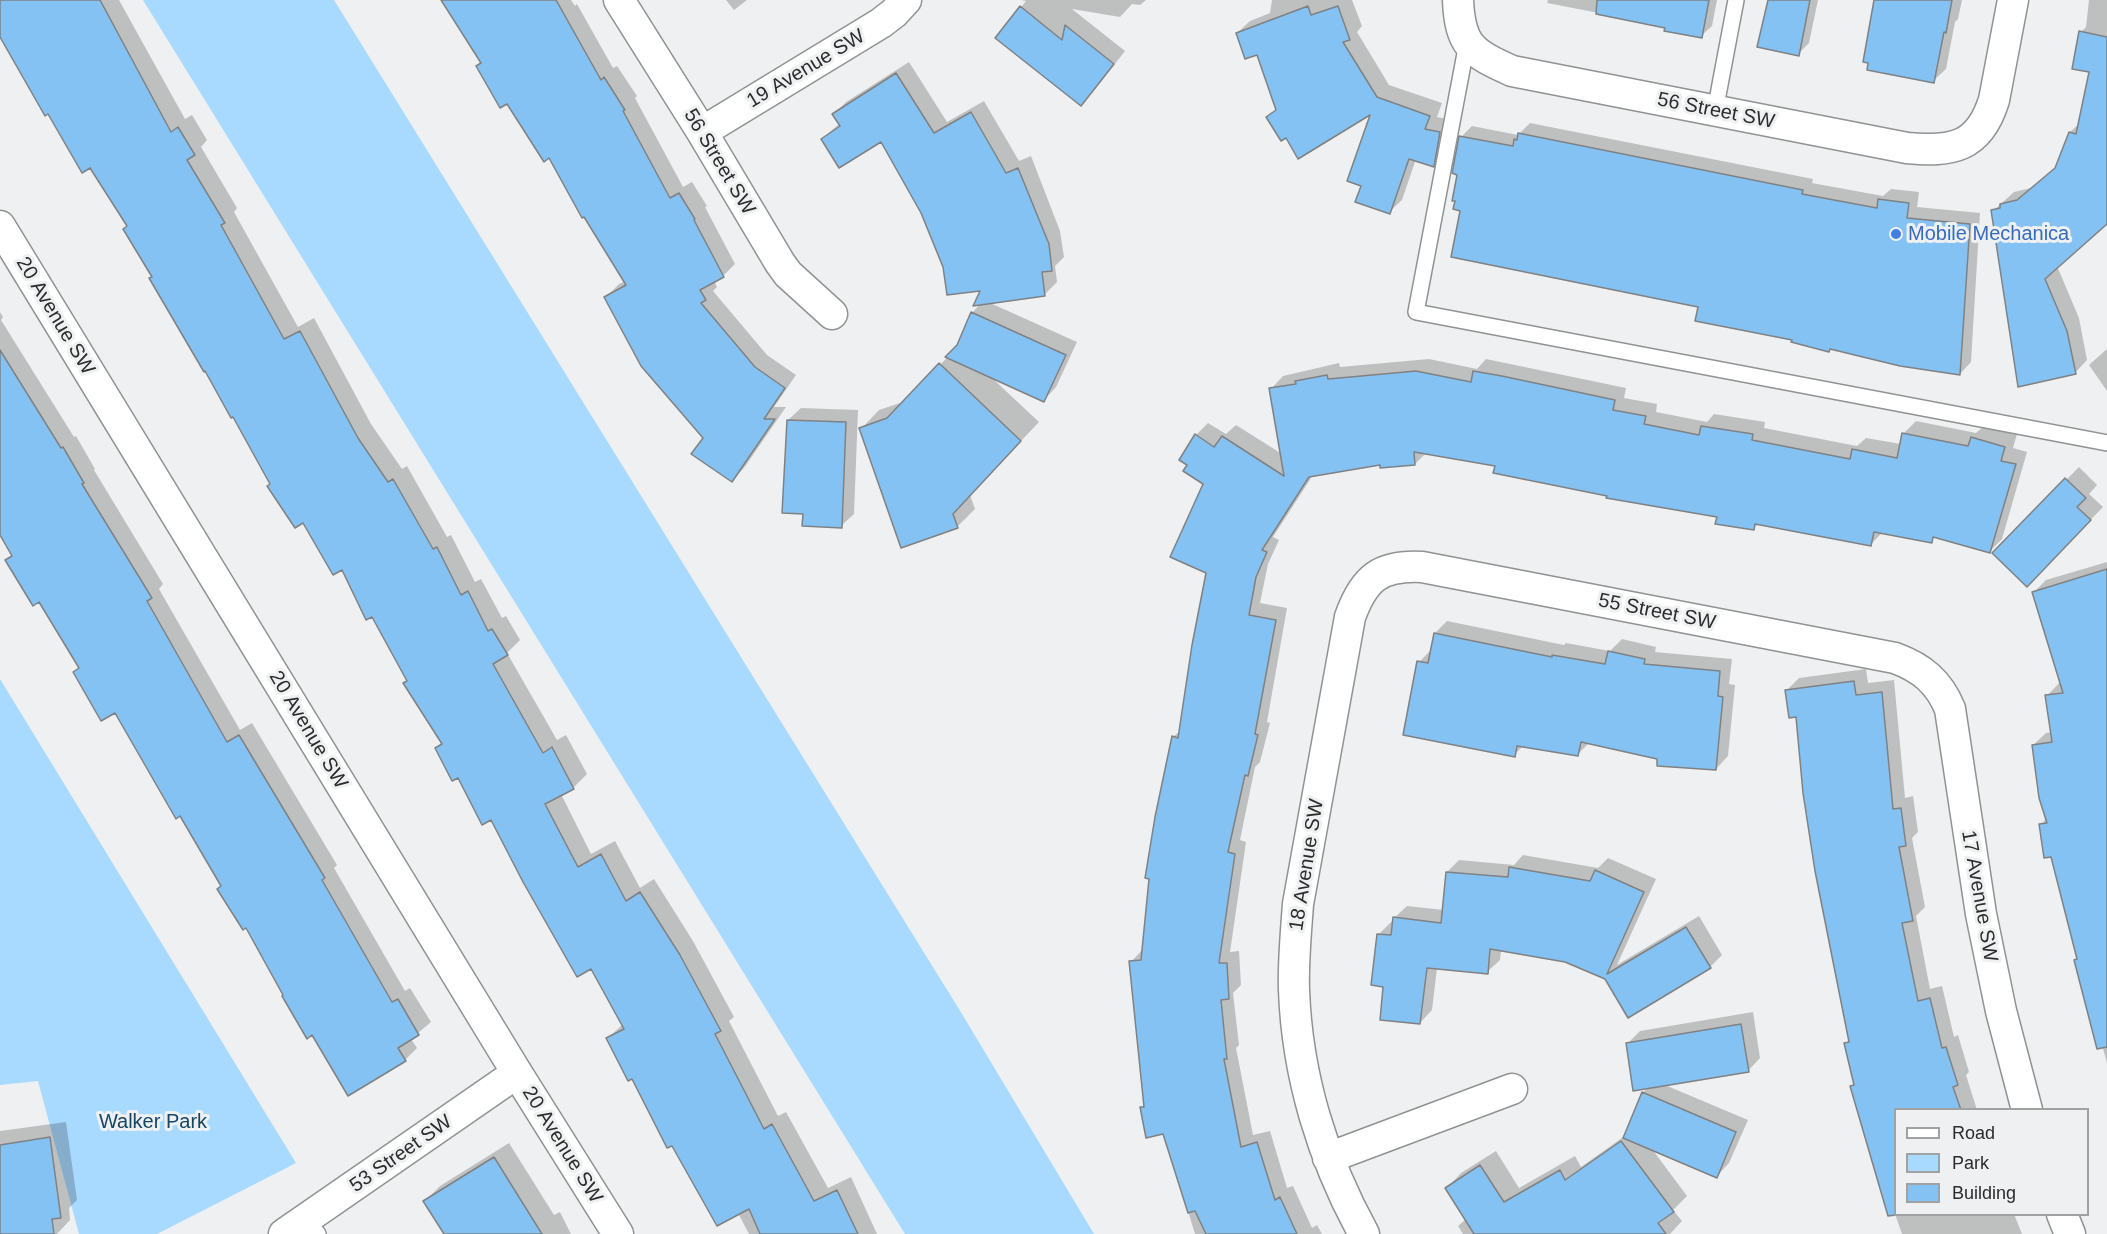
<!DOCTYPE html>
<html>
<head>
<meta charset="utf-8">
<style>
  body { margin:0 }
  #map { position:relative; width:2107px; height:1234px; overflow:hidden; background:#eef0f1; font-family:Arial,sans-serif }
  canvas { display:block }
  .legend { position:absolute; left:1894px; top:1108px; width:195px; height:108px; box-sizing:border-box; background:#eef0f1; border:2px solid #a0a2a2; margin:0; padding:8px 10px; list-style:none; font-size:18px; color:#2b2c2c }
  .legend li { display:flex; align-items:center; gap:12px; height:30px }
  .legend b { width:30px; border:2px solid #a0a2a2 }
</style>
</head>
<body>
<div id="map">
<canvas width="2107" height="1234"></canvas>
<ul class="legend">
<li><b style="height:8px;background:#fff"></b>Road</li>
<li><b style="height:16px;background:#a8d9ff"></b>Park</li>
<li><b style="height:16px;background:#83c2f2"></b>Building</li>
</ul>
</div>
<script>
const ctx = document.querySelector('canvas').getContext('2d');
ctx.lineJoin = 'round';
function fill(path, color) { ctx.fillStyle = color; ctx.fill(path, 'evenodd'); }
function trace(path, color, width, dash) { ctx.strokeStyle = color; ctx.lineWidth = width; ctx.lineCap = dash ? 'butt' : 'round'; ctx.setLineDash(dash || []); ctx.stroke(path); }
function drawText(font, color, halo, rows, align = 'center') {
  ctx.font = font + ' Arial,sans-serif'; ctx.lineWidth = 6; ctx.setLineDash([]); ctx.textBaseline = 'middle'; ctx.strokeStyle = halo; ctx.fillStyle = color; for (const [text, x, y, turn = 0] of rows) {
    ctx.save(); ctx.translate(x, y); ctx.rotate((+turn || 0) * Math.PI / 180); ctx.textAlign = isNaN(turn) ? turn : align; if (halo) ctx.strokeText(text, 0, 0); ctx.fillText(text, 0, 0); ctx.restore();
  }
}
fill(new Path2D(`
  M 143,0 L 334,0 L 962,1014 L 1094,1234 L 905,1234 Z
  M 0,679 L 296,1163 L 157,1234 L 79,1234 L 38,1081 L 0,1085 Z`), '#a8d9ff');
fill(new Path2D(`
  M 0,0 L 119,0 L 185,119 L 192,115 L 207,140 L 201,147 L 237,208 L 234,212 L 298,327 L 314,318 L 371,424 L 402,469 L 407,466 L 447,537 L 451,535 L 475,582 L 481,579 L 502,618 L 506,616 L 520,640 L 507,653 L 557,740 L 566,735 L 587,774 L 573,788 L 561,794 L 591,854 L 615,841 L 640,888 L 654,879 L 693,941 L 734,1017 L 729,1021 L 778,1116 L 786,1112 L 828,1188 L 851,1177 L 877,1234 L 749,1234 L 738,1213 L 632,1077 L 607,1039 L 623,1024 L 591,967 L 492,818 L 436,748 L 442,742 L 373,615 L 342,568 L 272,484 L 153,276 L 128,225 L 91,166 L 0,34 Z
  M 442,0 L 571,0 L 575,6 L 577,4 L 613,68 L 617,66 L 637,96 L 635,98 L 683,187 L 692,182 L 707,206 L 705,207 L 735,264 L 723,276 L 714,281 L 717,287 L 713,291 L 767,355 L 796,375 L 774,407 L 786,407 L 744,468 L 732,480 L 705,437 L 606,297 L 619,284 L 626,281 L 549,156 L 482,62 Z
  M 726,0 L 747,0 L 734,10 Z
  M 1021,0 L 1146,0 L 1140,5 L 1132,4 L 1120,17 L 1072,9 L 1125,51 L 1093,92 L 1081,104 L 997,37 L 1026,1 Z
  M 1272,0 L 1352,0 L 1362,26 L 1357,32 L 1389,85 L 1442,103 L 1437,117 L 1452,120 L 1445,153 L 1433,165 L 1416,159 L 1402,200 L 1389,212 L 1363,185 L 1373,111 L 1286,136 L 1268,117 L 1277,108 L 1258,53 L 1237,33 L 1250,21 L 1270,13 Z
  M 1548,0 L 1717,0 L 1712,26 L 1701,36 L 1666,26 L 1547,3 Z
  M 1771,0 L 1818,0 L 1809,43 L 1798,54 Z
  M 1875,0 L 1962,0 L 1958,19 L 1955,22 L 1946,69 L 1933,81 Z
  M 2089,0 L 2107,0 L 2107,222 L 2057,266 L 2079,318 L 2087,360 L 2075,373 L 1993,211 L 2014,192 L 2031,188 L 2057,166 L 2070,132 L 2080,123 L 2091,71 L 2081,32 L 2086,27 Z
  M 909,62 L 947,122 L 984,101 L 1019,161 L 1031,156 L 1060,231 L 1064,257 L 1055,266 L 1057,282 L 1045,294 L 988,302 L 1077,342 L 1056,387 L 1044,400 L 991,377 L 1039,422 L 970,495 L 975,509 L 957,527 L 861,429 L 879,410 L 906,401 L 958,346 L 972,313 L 981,303 L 982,289 L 945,267 L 923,212 L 881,140 L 822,139 L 840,123 L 834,114 L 846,102 Z
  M 1530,123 L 1813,179 L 1812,183 L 1883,196 L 1891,189 L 1919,192 L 1917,207 L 1980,213 L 1971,362 L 1960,374 L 1794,339 L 1700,305 L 1462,209 L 1459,174 L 1461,137 L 1472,126 L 1518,135 Z
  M 0,312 L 3,317 L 1,320 L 74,437 L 76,436 L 95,469 L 94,470 L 163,584 L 159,589 L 240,730 L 252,723 L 337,865 L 334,868 L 405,991 L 410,988 L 431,1022 L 411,1039 L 417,1048 L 405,1060 L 313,1033 L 285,995 L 222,885 L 116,711 L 75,672 L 80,667 L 39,600 L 7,561 L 13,555 L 0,532 Z
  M 2107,349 L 2107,391 L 2089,365 Z
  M 1429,359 L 1477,369 L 1486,359 L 1626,388 L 1624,398 L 1657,404 L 1656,412 L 1707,422 L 1714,414 L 1765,422 L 1764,428 L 1857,446 L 1866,438 L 1901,444 L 1903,434 L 1916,421 L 1976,433 L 1985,425 L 2017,434 L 2013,448 L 2027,452 L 2002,539 L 1989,552 L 1936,536 L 1931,541 L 1883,532 L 1871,544 L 1759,523 L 1753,529 L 1718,516 L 1609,495 L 1497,465 L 1426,453 L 1415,464 L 1382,463 L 1313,475 L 1273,537 L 1279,540 L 1268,564 L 1260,603 L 1287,608 L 1267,722 L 1270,723 L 1260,762 L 1255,767 L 1240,840 L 1246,842 L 1230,952 L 1239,951 L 1241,985 L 1233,993 L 1239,1045 L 1236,1048 L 1253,1135 L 1270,1131 L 1287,1188 L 1293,1186 L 1312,1228 L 1317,1225 L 1322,1234 L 1195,1234 L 1164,1132 L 1142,1108 L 1145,1104 L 1131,962 L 1143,949 L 1173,737 L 1181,730 L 1208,572 L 1204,483 L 1189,465 L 1196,435 L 1208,423 L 1226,434 L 1236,425 L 1282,454 L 1271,389 L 1283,376 L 1339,363 L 1340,367 Z
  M 801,408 L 858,410 L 854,514 L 841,526 L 804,512 L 788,420 Z
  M 2079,467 L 2097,485 L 2089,494 L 2103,507 L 2027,585 L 1994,553 Z
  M 2107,562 L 2107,621 L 2034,592 L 2046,580 Z
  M 1447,621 L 1564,645 L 1566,643 L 1610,651 L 1622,639 L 1656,647 L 1655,652 L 1732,659 L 1729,684 L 1735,685 L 1728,756 L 1716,769 L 1590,742 L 1578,754 L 1524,745 L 1514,755 L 1419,662 L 1432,649 L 1435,633 Z
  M 2107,661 L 2107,1063 L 2101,1041 L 2095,1042 L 2076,960 L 2078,957 L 2052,855 L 2040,825 L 2047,818 L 2033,745 L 2046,733 L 2052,732 L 2047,696 L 2059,683 Z
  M 1866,669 L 1868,683 L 1894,680 L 1905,798 L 1913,796 L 1918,832 L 1912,838 L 1925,907 L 1916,916 L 1930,989 L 1942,986 L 1954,1037 L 1958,1035 L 1969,1072 L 1966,1075 L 1977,1110 L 1896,1110 L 1896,1214 L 2014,1214 L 2022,1234 L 1902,1234 L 1851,1087 L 1855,1083 L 1845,1044 L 1850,1040 L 1797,716 L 1787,690 L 1799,678 Z
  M 1523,855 L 1598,868 L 1608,858 L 1656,879 L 1617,965 L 1699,916 L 1722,955 L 1710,967 L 1606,978 L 1566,961 L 1501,950 L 1500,960 L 1487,972 L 1437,968 L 1432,1010 L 1420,1023 L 1385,985 L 1379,934 L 1391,922 L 1394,922 L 1394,918 L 1407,906 L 1444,910 L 1447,872 L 1459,860 L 1514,865 Z
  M 1753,1012 L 1760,1058 L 1748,1071 L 1665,1085 L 1748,1120 L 1729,1163 L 1717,1176 L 1652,1149 L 1687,1196 L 1673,1210 L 1682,1221 L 1670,1234 L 1463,1234 L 1458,1226 L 1466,1219 L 1447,1188 L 1461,1173 L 1496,1151 L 1519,1188 L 1575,1156 L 1581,1167 L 1626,1135 L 1643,1093 L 1648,1087 L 1627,1044 L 1640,1031 Z
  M 66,1122 L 77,1200 L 69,1208 L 70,1220 L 57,1234 L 0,1234 L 0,1131 Z
  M 509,1143 L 554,1215 L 560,1212 L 571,1234 L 446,1234 L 425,1201 L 440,1186 Z`), '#0003');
const building = new Path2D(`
  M 0,0 L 100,0 L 171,132 L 178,127 L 195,155 L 187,160 L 225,223 L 221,225 L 284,339 L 300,331 L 358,438 L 388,482 L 393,479 L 433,549 L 437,547 L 461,595 L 468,591 L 488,631 L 492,629 L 508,655 L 493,664 L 543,753 L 552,747 L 574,789 L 545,804 L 578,867 L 601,854 L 626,901 L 640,892 L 680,955 L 721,1031 L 715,1034 L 764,1129 L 772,1124 L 814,1201 L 837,1190 L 858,1234 L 760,1234 L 749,1209 L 717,1226 L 672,1146 L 667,1148 L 632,1079 L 628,1081 L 606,1038 L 624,1029 L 591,969 L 577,977 L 523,882 L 491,820 L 482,825 L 458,778 L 452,781 L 435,748 L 442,744 L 403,683 L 407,681 L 372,617 L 366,620 L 342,570 L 333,575 L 303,523 L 295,528 L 267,486 L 270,484 L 233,417 L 231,418 L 205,371 L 204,372 L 149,278 L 152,277 L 123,229 L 127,226 L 90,168 L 82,173 L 48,114 L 45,116 L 0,37 Z
  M 441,0 L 556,0 L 601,80 L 604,77 L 625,110 L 623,111 L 670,198 L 679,193 L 695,219 L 694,220 L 724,277 L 700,290 L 706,300 L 701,303 L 755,367 L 785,388 L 764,419 L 775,419 L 732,482 L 691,454 L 703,438 L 641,366 L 604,297 L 626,285 L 584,217 L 582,218 L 549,158 L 544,162 L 507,104 L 500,108 L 476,66 L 481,63 Z
  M 1597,0 L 1709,0 L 1702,38 L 1664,31 L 1665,28 L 1596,14 Z
  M 1768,0 L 1810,0 L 1799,56 L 1757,47 Z
  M 1874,0 L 1952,0 L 1946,33 L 1944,32 L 1934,83 L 1867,70 L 1868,63 L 1863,62 Z
  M 1020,6 L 1062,40 L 1065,25 L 1114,64 L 1081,106 L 995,38 Z
  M 1308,6 L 1311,15 L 1338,6 L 1350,40 L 1343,42 L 1377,97 L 1430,116 L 1425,129 L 1440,132 L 1434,167 L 1409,159 L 1390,214 L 1355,202 L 1361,186 L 1347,181 L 1370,115 L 1298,159 L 1286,138 L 1281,141 L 1266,117 L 1276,110 L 1257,55 L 1245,59 L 1236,33 Z
  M 2079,31 L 2107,37 L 2107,224 L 2045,279 L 2067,331 L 2076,374 L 2018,387 L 1991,210 L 2000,208 L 2000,204 L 2017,200 L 2055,168 L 2069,132 L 2076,134 L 2089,72 L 2072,69 Z
  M 896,73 L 934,133 L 971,112 L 1006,173 L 1018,168 L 1049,244 L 1052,271 L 1042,272 L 1045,296 L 973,306 L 980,291 L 947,295 L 943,267 L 921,213 L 881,142 L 839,168 L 821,139 L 840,126 L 832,114 Z
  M 1518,133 L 1803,190 L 1802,194 L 1877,208 L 1878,199 L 1909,203 L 1907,218 L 1970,224 L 1960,375 L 1900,366 L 1830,349 L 1829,352 L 1791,342 L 1792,340 L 1695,321 L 1698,307 L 1451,257 L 1460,211 L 1453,209 L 1455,201 L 1452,201 L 1457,175 L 1452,173 L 1459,136 L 1513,146 L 1514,139 L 1517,140 Z
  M 971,312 L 1066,355 L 1044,402 L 945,357 L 957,345 Z
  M 0,350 L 61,448 L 63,447 L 84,483 L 82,484 L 152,598 L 147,601 L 227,742 L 239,735 L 325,878 L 322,880 L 392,1002 L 398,999 L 419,1035 L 398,1048 L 406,1061 L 348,1096 L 312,1035 L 307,1039 L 282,996 L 283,995 L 246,928 L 243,930 L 217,889 L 221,886 L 180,816 L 176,819 L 115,713 L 101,721 L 73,672 L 79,668 L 39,602 L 33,606 L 5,560 L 12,556 L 0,535 Z
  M 939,363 L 1021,441 L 953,514 L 958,528 L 901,548 L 859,428 L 887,418 Z
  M 1416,371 L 1471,382 L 1473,371 L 1502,376 L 1615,400 L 1613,410 L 1646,416 L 1644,424 L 1699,435 L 1701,426 L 1753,434 L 1752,440 L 1850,459 L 1852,449 L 1897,458 L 1902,433 L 1968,446 L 1971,437 L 2005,447 L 2001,461 L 2016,464 L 1990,553 L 1933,537 L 1932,543 L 1874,532 L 1871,546 L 1755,524 L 1754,530 L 1715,524 L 1717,517 L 1606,498 L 1607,496 L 1493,473 L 1495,466 L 1414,452 L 1415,465 L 1380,468 L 1380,465 L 1309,477 L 1262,550 L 1267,552 L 1256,577 L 1249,615 L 1276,620 L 1255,734 L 1258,735 L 1248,776 L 1245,775 L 1228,852 L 1235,854 L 1219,963 L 1227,963 L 1229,999 L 1221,1000 L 1227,1059 L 1224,1059 L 1241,1147 L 1257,1142 L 1275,1200 L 1280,1197 L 1297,1234 L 1206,1234 L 1195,1211 L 1188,1213 L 1163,1134 L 1146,1138 L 1140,1107 L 1144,1107 L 1129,961 L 1141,960 L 1149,879 L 1145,878 L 1155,817 L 1172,736 L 1178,738 L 1192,645 L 1206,573 L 1170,557 L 1203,484 L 1183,471 L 1187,465 L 1179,460 L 1195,434 L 1214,447 L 1222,436 L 1284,476 L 1269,388 L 1296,384 L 1295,381 L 1327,375 L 1328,379 Z
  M 787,420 L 846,422 L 842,528 L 802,526 L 803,514 L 782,513 Z
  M 2065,478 L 2086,498 L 2077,507 L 2091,520 L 2027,587 L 1992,553 Z
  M 2107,569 L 2107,1047 L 2097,1049 L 2074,960 L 2077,959 L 2051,857 L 2044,858 L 2039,824 L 2047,823 L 2039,798 L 2032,745 L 2052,742 L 2045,695 L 2063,693 L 2032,592 Z
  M 1434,633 L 1552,657 L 1552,655 L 1605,664 L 1608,651 L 1645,659 L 1644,664 L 1720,671 L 1718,696 L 1723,697 L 1716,770 L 1657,766 L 1657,759 L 1581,742 L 1578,756 L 1517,746 L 1515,757 L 1403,735 L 1417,661 L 1428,663 Z
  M 1854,681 L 1856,695 L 1882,692 L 1893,809 L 1901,808 L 1906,846 L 1899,847 L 1913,921 L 1902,923 L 1918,1001 L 1930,998 L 1942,1048 L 1946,1047 L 1958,1085 L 1953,1087 L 1961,1110 L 1896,1110 L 1896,1215 L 1888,1216 L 1850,1086 L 1854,1085 L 1844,1043 L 1849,1042 L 1815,871 L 1803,793 L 1796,717 L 1789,718 L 1785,690 Z
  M 1509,867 L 1590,881 L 1595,870 L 1644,892 L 1607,974 L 1686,927 L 1711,968 L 1628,1018 L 1605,979 L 1565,962 L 1490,949 L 1488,974 L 1427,968 L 1420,1024 L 1380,1020 L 1383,987 L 1371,985 L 1377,934 L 1391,935 L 1393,917 L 1441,923 L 1446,872 L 1508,877 Z
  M 1741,1024 L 1749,1072 L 1633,1091 L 1626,1043 Z
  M 1642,1092 L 1736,1132 L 1717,1178 L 1623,1138 Z
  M 50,1137 L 61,1218 L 52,1219 L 54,1234 L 0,1234 L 0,1145 Z
  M 1621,1141 L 1674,1212 L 1658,1223 L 1666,1234 L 1474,1234 L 1445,1188 L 1480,1165 L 1504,1202 L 1560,1170 L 1565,1180 Z
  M 494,1157 L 542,1234 L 444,1234 L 423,1201 Z`);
fill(building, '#83c2f2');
trace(building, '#808183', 1.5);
const lane = new Path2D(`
  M 1467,43 L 1416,312 L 2107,443
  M 1715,111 L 1736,0
  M 307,1219 L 318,1234`);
const street = new Path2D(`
  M 619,0 L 702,132 L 780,263 L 788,274 L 832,314
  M 1458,0 C 1460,46 1472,53 1512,71 L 1907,148 C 1952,152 1979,148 1994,100 L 2013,0
  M 702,132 L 881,23 L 894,13 L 906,0
  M 0,226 L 517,1073 L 618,1234
  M 1328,1158 L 1512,1089
  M 2062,1214 L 2070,1234
  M 284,1234 L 517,1073
  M 1364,1234 C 1323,1160 1297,1076 1294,990 C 1293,962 1296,932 1298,904 L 1350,617 C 1364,578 1380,565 1422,567 L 1895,658 C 1922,668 1939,682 1950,709 L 1981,914 L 2001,1011 L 2027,1110`);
trace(lane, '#909293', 18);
trace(street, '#909293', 33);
trace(lane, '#fff', 15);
trace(street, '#fff', 30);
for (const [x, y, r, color] of [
  [1896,234,6,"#3f7fe0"]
]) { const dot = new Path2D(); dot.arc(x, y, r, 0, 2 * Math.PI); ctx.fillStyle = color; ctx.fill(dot); trace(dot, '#eef0f1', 2); }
drawText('20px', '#2b2c2c', '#eef0f1', [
  ["19 Avenue SW",806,69,-31],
  ["56 Street SW",1716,111,11],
  ["56 Street SW",719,162,59],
  ["20 Avenue SW",55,316,59],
  ["55 Street SW",1657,612,11],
  ["20 Avenue SW",308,730,59],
  ["18 Avenue SW",1307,865,-81],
  ["17 Avenue SW",1979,896,80],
  ["20 Avenue SW",562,1145,58],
  ["53 Street SW",401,1154,-35]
]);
drawText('20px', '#366cbe', '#eef0f1', [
  ["Mobile Mechanica",1908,234]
], 'left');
drawText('20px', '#164666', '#eef0f1', [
  ["Walker Park",153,1122]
]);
</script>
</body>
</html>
